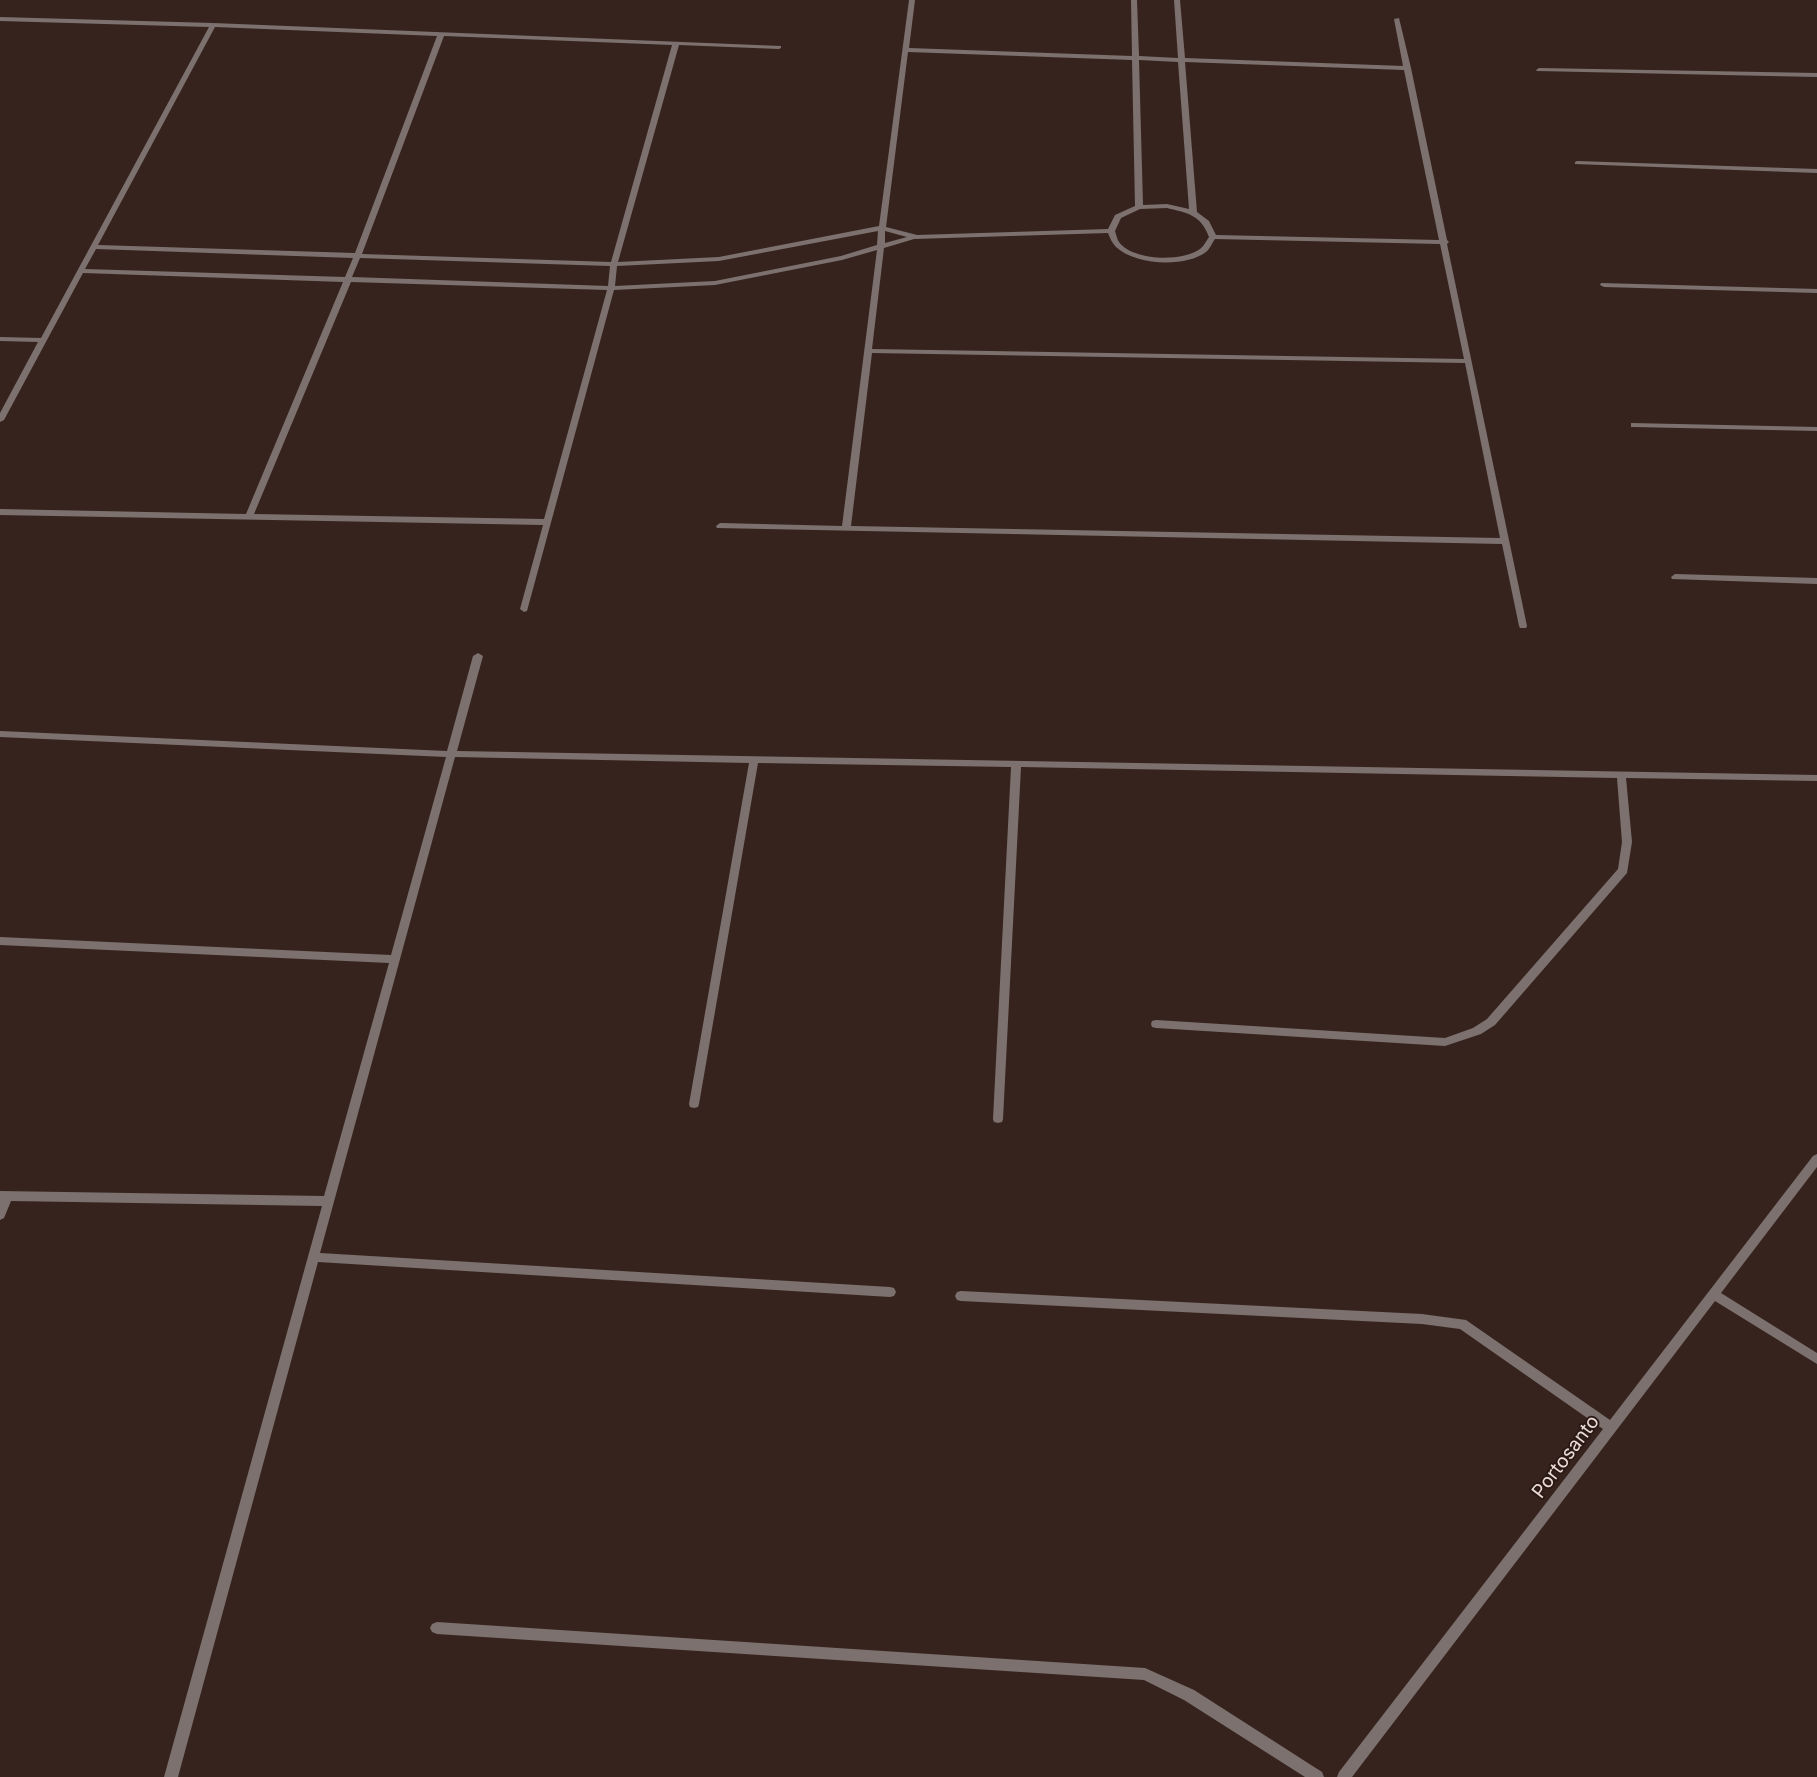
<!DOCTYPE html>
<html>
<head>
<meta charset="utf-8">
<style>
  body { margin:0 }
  canvas { display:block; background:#36231d }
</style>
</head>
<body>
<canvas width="1817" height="1777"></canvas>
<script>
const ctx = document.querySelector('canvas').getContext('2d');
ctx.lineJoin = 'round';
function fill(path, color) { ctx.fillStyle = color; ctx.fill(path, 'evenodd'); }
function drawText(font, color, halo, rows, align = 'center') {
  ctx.font = font + ' Inter,sans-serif'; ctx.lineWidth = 4; ctx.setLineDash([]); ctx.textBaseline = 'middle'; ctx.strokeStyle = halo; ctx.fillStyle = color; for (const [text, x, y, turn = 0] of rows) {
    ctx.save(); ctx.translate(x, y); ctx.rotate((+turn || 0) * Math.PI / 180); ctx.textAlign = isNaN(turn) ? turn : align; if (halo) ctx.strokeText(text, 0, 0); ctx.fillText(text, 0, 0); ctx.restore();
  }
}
fill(new Path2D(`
  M 909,0 L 915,0 L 909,48 L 1132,56 L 1131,0 L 1137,0 L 1139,56 L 1178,58 L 1174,0 L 1180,0 L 1185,58 L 1403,66 L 1394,19 L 1399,18 L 1411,68 L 1447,240 L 1449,242 L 1447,244 L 1527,626 L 1526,628 L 1520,628 L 1519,626 L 1502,544 L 717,528 L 716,526 L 720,523 L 842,526 L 877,250 L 842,260 L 715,285 L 614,290 L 527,611 L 524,612 L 520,609 L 543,525 L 0,515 L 0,509 L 246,514 L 343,282 L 83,273 L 4,420 L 0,422 L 0,413 L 38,342 L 0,341 L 0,337 L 41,338 L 209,27 L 0,21 L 0,17 L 213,23 L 781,46 L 781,48 L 779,49 L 679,45 L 618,262 L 719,257 L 879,226 ZM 215,27 L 437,36 L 355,253 L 98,245 ZM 444,36 L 672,45 L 611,262 L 362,254 ZM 908,52 L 1132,60 L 1135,206 L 1115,215 L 1108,229 L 917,235 L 886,227 ZM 1139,60 L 1178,62 L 1189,209 L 1167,204 L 1143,205 ZM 1185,62 L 1404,70 L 1439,240 L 1216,235 L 1209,221 L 1197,212 ZM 1167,208 C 1188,213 1201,215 1209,237 C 1206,241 1204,246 1200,249 C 1182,262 1133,261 1119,242 C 1117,239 1116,234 1115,231 L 1121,218 L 1140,209 ZM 878,231 L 877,245 L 841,256 L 715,281 L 615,286 L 617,266 L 719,261 ZM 885,231 L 907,237 L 885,243 ZM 1108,233 C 1110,238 1112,243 1116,247 C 1135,265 1185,268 1206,252 C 1210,249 1212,243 1215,239 L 1440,244 L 1464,359 L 872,349 L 884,248 L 914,239 ZM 96,249 L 353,258 L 345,277 L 85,269 ZM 360,258 L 610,266 L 608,286 L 352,277 ZM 351,282 L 607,290 L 544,519 L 254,514 ZM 872,353 L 1465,363 L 1500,538 L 851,526 Z
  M 1539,68 L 1817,73 L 1817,77 L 1537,71 L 1536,70 Z
  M 1577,161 L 1817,169 L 1817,173 L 1575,164 L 1575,162 Z
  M 1601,283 L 1817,289 L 1817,293 L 1604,287 L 1600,285 Z
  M 1631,423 L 1817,427 L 1817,431 L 1634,427 L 1631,427 Z
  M 1675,574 L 1817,578 L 1817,584 L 1672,579 L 1671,577 Z
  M 478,653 L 483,656 L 457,751 L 1817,775 L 1817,781 L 1626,778 L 1632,842 L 1627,873 L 1495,1025 L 1481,1034 L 1445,1046 L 1156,1028 L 1152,1027 L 1151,1024 L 1152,1021 L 1156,1020 L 1445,1038 L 1473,1028 L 1487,1019 L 1618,869 L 1622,842 L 1617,778 L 1021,767 L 1003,1119 L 1002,1122 L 998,1123 L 994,1122 L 993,1119 L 1011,767 L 758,763 L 699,1104 L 698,1107 L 694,1108 L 690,1107 L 689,1104 L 749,763 L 455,757 L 320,1253 L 890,1287 L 894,1288 L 896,1292 L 894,1296 L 890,1297 L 318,1262 L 178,1777 L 164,1777 L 322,1206 L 11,1201 L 4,1218 L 0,1220 L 0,1191 L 324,1196 L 389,963 L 0,945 L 0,937 L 391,955 L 446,757 L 0,737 L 0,731 L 447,751 L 473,656 Z
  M 1817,1154 L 1817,1167 L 1721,1293 L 1817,1353 L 1817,1364 L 1715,1301 L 1352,1777 L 1337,1777 L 1339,1772 L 1603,1429 L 1460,1329 L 1422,1324 L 961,1301 L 957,1300 L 955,1296 L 957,1292 L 961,1291 L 1422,1314 L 1466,1320 L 1610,1420 L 1813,1156 Z
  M 437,1622 L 1145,1668 L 1194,1690 L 1322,1772 L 1324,1777 L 1305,1777 L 1184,1700 L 1144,1680 L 437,1634 L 432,1632 L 430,1628 L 432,1624 Z`), '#7c716e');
drawText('19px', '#eaddd9', '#2b1914', [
  ["Portosanto",1566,1457,-53]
]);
</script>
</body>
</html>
